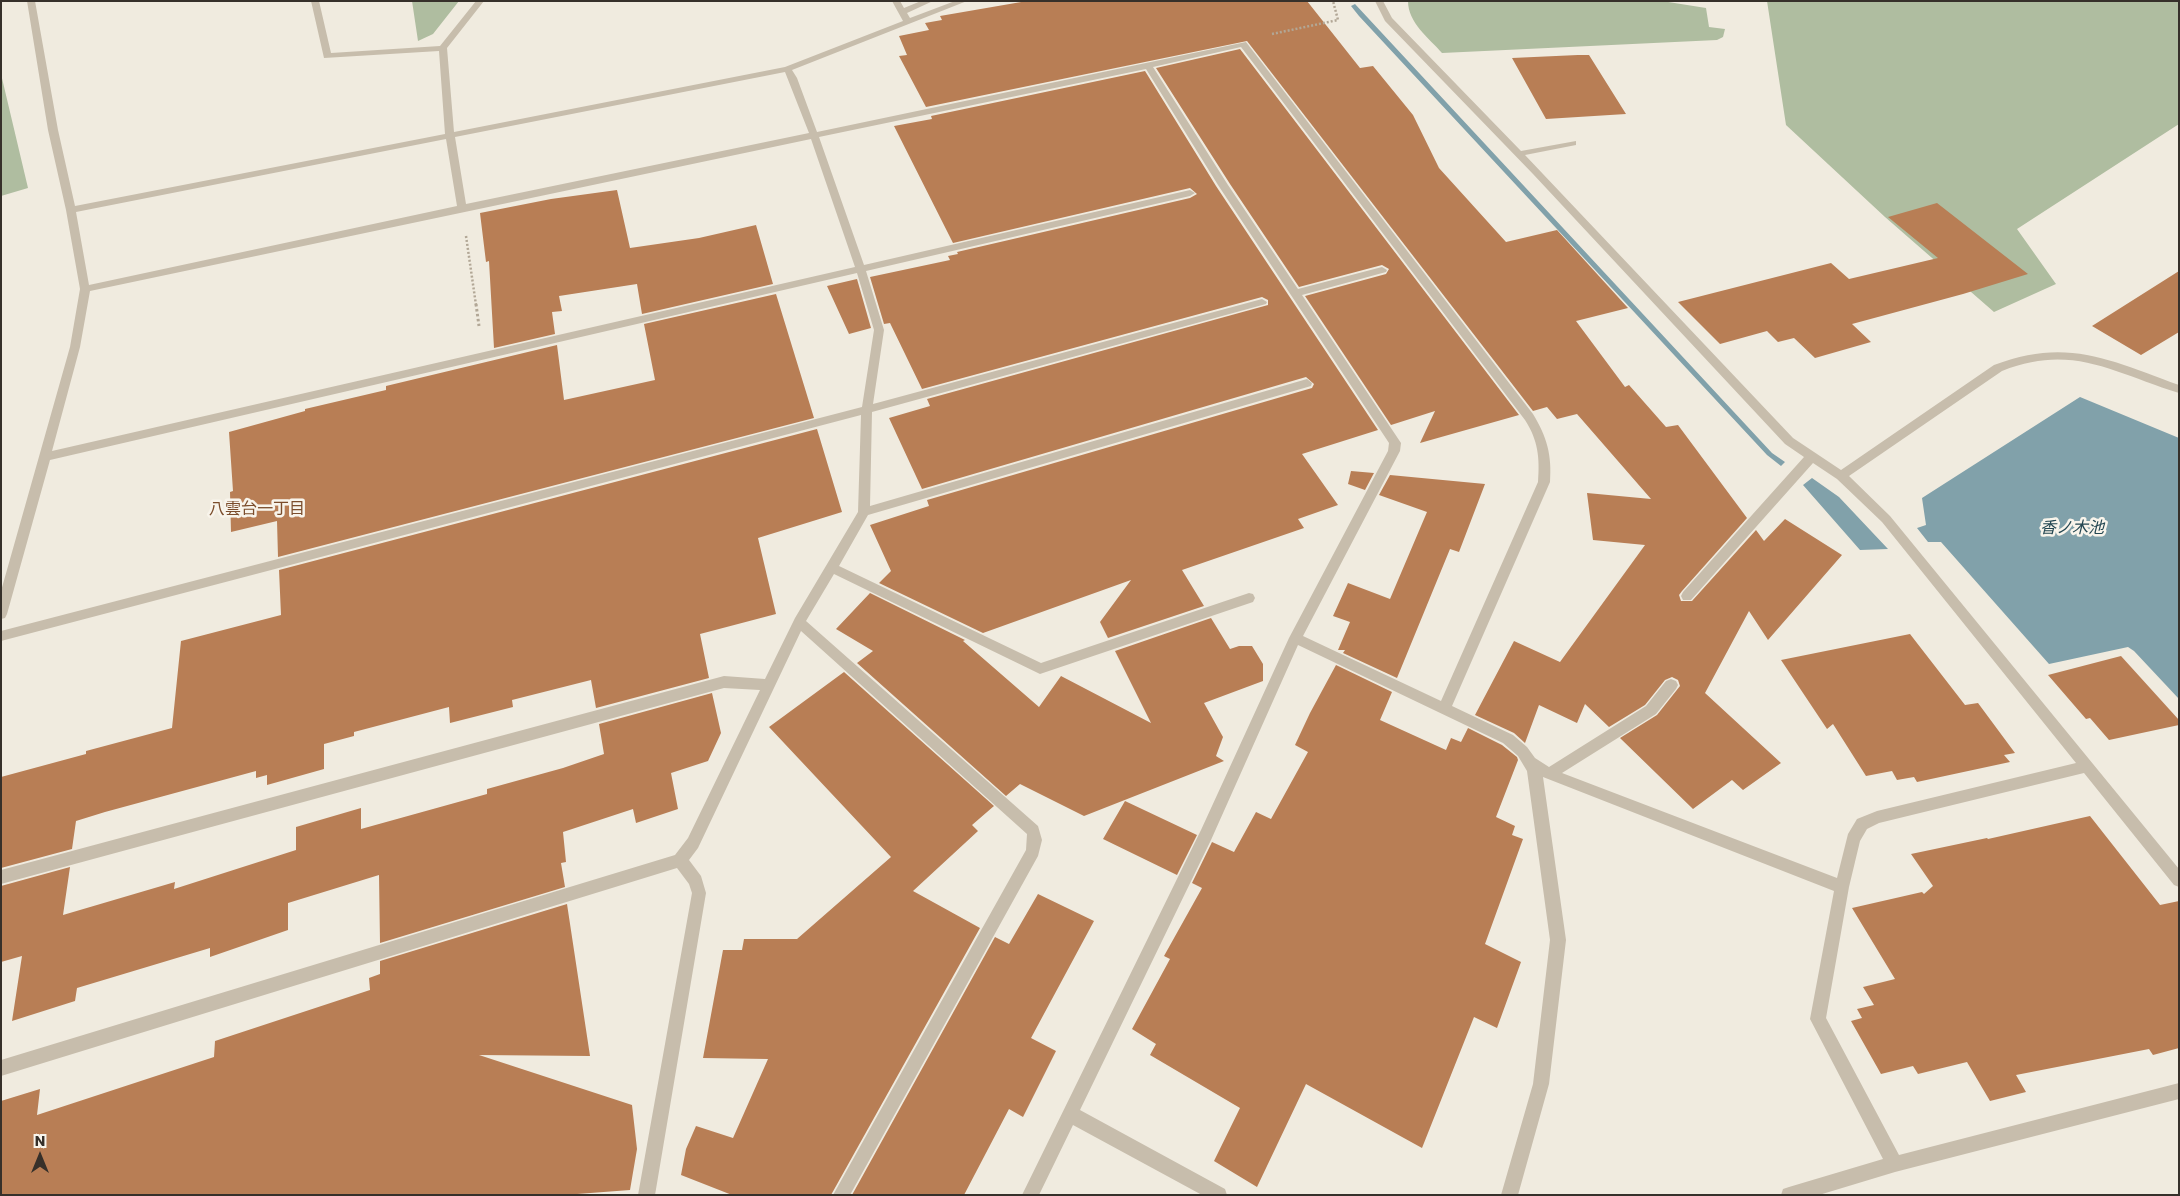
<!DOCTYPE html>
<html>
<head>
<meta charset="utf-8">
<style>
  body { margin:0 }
  #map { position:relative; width:2180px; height:1196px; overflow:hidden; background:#f0ebdf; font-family:Poppins,sans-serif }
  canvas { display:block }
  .frame { position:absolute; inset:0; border:2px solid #36302a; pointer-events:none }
  .north { position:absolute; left:15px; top:1131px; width:50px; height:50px; -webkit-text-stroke:4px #f8f4eb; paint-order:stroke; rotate:0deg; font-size:14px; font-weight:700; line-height:20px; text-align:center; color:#36302a }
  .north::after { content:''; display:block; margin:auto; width:18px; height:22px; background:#36302a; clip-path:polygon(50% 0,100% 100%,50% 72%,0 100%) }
</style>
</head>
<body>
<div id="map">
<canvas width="2180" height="1196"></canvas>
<div class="frame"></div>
<div class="north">N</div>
</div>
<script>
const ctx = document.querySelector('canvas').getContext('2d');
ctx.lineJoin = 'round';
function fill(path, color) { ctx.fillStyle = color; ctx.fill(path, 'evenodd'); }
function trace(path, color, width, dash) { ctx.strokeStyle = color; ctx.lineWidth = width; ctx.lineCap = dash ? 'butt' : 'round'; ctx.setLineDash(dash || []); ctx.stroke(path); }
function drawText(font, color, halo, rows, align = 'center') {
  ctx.font = font + ' Poppins,"Noto Sans JP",sans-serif'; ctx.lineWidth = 5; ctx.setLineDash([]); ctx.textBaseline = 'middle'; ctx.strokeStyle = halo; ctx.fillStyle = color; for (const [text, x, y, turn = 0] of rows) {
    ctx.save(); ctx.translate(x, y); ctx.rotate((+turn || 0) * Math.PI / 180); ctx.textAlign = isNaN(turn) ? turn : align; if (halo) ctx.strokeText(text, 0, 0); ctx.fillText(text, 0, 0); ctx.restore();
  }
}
fill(new Path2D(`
  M 412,1 L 459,1 L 433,34 L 418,41 Z
  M 1408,1 L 1662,1 L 1706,8 L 1709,27 L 1725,29 L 1723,37 L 1717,40 L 1442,53 C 1429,38 1408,23 1408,1 Z
  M 1767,1 L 2179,1 L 2179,124 L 2017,229 L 2056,284 L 1994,312 L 1885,217 L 1786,125 Z
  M 1,74 L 28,188 L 1,196 Z`), '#afbda0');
fill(new Path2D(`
  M 1355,4 L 1772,453 L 1785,462 L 1781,466 L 1767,455 L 1359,16 L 1351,6 Z
  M 2080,397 L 2179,438 L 2179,699 L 2134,651 L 2128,647 L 2049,664 L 1941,542 L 1928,542 L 1917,528 L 1926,525 L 1922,498 Z
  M 1812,478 L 1839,497 L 1888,549 L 1860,550 L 1803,485 Z`), '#81a1aa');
fill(new Path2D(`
  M 1027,1 L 1307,1 L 1360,68 L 1373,66 L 1413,115 L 1439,168 L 1506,242 L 1557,230 L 1628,308 L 1576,321 L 1625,387 L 1629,385 L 1666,427 L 1678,425 L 1747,518 L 1682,591 L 1679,595 L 1681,601 L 1692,601 L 1756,530 L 1764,541 L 1785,519 L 1842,555 L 1768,640 L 1749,611 L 1705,693 L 1781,763 L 1743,790 L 1732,780 L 1693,809 L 1620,738 L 1657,715 L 1680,686 L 1678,680 L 1672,677 L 1665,680 L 1645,705 L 1609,727 L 1585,704 L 1577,723 L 1539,705 L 1525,743 L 1514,733 L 1475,715 L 1514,641 L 1560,662 L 1645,545 L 1593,540 L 1587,493 L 1651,499 L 1577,414 L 1557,419 L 1547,407 L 1533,411 L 1247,41 L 926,107 L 899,56 L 907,55 L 899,36 L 929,30 L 925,23 L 942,20 L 940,16 Z
  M 1240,49 L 1519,415 L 1420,443 L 1435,411 L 1391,425 L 1305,296 L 1386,274 L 1389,269 L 1382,265 L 1299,287 L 1230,184 L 1156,68 Z
  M 1578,55 L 1589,55 L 1626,114 L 1546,119 L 1512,58 Z
  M 1145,71 L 1216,186 L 1378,430 L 1302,454 L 1338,505 L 1298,519 L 1304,528 L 1182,570 L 1204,606 L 1108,638 L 1100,622 L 1131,580 L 983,633 L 879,583 L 891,571 L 870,525 L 929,506 L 927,500 L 1312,388 L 1314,384 L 1306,377 L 922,489 L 889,418 L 930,406 L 927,399 L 1268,305 L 1268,300 L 1262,297 L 922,389 L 890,323 L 884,324 L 870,277 L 950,260 L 948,256 L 958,254 L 957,252 L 1190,198 L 1197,194 L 1190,188 L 953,243 L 894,126 L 932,119 L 931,116 Z
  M 617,190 L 630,248 L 699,238 L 756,225 L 773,284 L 642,314 L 637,284 L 559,296 L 562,311 L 552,312 L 555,334 L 494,348 L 489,261 L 486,262 L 480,213 L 551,199 Z
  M 1937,203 L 2028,274 L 1963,294 L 1852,324 L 1871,342 L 1815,358 L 1794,338 L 1778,342 L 1767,331 L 1720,344 L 1678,302 L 1831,263 L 1849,279 L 1938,258 L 1888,217 Z
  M 2179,271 L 2179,332 L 2141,355 L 2092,326 Z
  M 857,279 L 871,328 L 849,334 L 827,286 Z
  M 776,294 L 814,418 L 278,557 L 277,521 L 231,532 L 230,492 L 233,491 L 229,432 L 305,411 L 305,409 L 386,390 L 386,386 L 557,345 L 564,400 L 655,380 L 644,324 Z
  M 817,429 L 842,512 L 758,538 L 776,614 L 700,634 L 709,678 L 596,708 L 591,680 L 512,700 L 513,707 L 450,723 L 449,707 L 354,732 L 354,736 L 324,744 L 324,769 L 267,785 L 267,775 L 256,778 L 256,771 L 105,812 L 76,821 L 72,849 L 1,868 L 1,777 L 86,754 L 86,751 L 172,728 L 181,641 L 281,615 L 279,570 Z
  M 1351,471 L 1374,473 L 1365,490 L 1348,484 Z
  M 1390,475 L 1485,484 L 1459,552 L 1450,549 L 1397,678 L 1343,653 L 1345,650 L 1338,650 L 1350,622 L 1333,616 L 1348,583 L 1390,599 L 1427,512 L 1379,495 Z
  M 870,593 L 965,640 L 963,641 L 1039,707 L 1061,676 L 1151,723 L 1115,651 L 1211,618 L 1230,649 L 1239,646 L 1252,646 L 1263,664 L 1263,681 L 1204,703 L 1223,737 L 1216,756 L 1224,761 L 1084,816 L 1020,784 L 1006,796 L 857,663 L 873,651 L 836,629 Z
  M 1910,634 L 1965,705 L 1978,703 L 2015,753 L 2004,755 L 2010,762 L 1917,782 L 1914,777 L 1897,780 L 1892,771 L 1866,776 L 1833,724 L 1827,729 L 1781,660 Z
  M 2121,656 L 2179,720 L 2179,725 L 2109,740 L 2090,718 L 2086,719 L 2048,675 Z
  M 1336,665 L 1392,692 L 1380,720 L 1446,750 L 1451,738 L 1461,742 L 1468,728 L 1502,745 L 1517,757 L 1518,760 L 1496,817 L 1515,826 L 1512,835 L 1523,839 L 1485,944 L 1521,962 L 1497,1028 L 1474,1017 L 1422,1148 L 1306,1084 L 1257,1187 L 1214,1161 L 1240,1108 L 1150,1055 L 1156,1044 L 1132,1029 L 1170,959 L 1164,956 L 1202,888 L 1192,883 L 1212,842 L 1234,852 L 1256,812 L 1271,819 L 1308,752 L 1295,745 L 1310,713 Z
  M 844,672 L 994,806 L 972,825 L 978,831 L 913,891 L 980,928 L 831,1195 L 732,1195 L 681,1175 L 686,1149 L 696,1126 L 733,1138 L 768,1059 L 703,1058 L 723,950 L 742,950 L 744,939 L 797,939 L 891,857 L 769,727 Z
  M 712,693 L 721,733 L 708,761 L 671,773 L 678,809 L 636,823 L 633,809 L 563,832 L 566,862 L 561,863 L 565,887 L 380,943 L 379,875 L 288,903 L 288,930 L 210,957 L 210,948 L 77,988 L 75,1001 L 12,1021 L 22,956 L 1,962 L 1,886 L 70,867 L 63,915 L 175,882 L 174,889 L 296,850 L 296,827 L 361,808 L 361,829 L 487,794 L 487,789 L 563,768 L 604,754 L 599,724 Z
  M 1125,801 L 1197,835 L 1177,875 L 1103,839 Z
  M 2090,816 L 2160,905 L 2179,901 L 2179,1048 L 2153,1055 L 2149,1049 L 2016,1075 L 2026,1092 L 1990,1101 L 1967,1062 L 1918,1074 L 1913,1066 L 1881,1074 L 1851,1021 L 1862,1018 L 1857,1009 L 1874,1005 L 1863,987 L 1895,979 L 1852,908 L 1922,892 L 1924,894 L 1933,886 L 1911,854 L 1987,838 L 1988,839 Z
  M 1038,894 L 1094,921 L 1031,1038 L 1056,1051 L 1023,1117 L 1009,1109 L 964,1195 L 852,1195 L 995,937 L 1009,944 Z
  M 567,904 L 590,1056 L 479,1055 L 632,1105 L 637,1149 L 630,1190 L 564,1195 L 1,1195 L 1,1101 L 40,1089 L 37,1115 L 214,1057 L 215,1041 L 370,990 L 369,978 L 380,974 L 380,961 Z`), '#b87e55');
trace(new Path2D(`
  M 1272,34 L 1338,20 L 1333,1
  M 466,236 L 476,305`), '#b2a796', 2.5, [2, 2]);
trace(new Path2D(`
  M 476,304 L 479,326`), '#b2a796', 3, [2.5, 2.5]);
fill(new Path2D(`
  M 27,1 L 35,1 L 58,130 L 75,206 L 445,134 L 439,51 L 324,58 L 311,1 L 319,1 L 331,53 L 440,46 L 476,1 L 484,1 L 447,48 L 454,132 L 785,67 L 903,21 L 892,1 L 900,1 L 904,8 L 921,1 L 933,1 L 907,13 L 910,18 L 955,1 L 967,1 L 792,70 L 797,78 L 817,132 L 1246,42 L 1533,414 C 1547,437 1552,455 1550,482 L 1452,706 L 1513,735 L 1527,747 L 1535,758 L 1549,767 L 1646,706 L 1666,681 L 1671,679 L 1676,681 L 1678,685 L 1676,689 L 1656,714 L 1562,773 L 1837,878 L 1848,834 L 1857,819 L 1877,811 L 2076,763 L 1882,522 L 1837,479 L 1813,463 L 1691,600 L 1683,600 L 1681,596 L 1683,592 L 1804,457 L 1785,444 L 1533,174 L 1385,21 L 1375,1 L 1383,1 L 1392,18 L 1521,151 L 1576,141 L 1576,145 L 1525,155 L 1793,438 L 1841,470 L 1994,365 C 2067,337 2110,360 2179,385 L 2179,393 C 2113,373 2073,343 2002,371 L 1849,476 L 1890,516 L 2179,869 L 2179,887 L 2174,885 L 2084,773 L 1879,823 L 1867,829 L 1860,841 L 1849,887 L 1826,1018 L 1899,1155 L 2179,1083 L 2179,1099 L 1895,1172 L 1819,1195 L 1781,1195 L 1783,1189 L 1789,1187 L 1883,1159 L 1810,1019 L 1834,891 L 1543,777 L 1566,940 L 1549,1084 L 1518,1195 L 1501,1195 L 1533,1084 L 1550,940 L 1527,771 L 1518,756 L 1503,743 L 1298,645 L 1211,840 L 1080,1110 L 1225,1189 L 1227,1195 L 1202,1195 L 1073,1125 L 1039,1195 L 1022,1195 L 1201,830 L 1289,638 L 1388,451 L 1389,443 L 1218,185 L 1146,69 L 819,137 L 864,265 L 1190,190 L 1195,193 L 1190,196 L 866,271 L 884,330 L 873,404 L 1262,299 L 1267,302 L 1266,304 L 872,412 L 870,506 L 1307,379 L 1312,383 L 1311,386 L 868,515 L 839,566 L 1041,663 L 1249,593 L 1253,594 L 1255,598 L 1253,602 L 1040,674 L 834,574 L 806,621 L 1038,826 L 1042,840 L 1038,856 L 850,1195 L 833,1195 L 1026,850 L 1027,834 L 801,631 L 698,848 L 689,860 L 701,876 L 706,893 L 655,1195 L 638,1195 L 692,893 L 689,884 L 677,868 L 1,1076 L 1,1060 L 675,855 L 688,838 L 760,690 L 724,688 L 1,884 L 1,870 L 724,676 L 765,679 L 795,618 L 858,512 L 861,415 L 1,641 L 1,631 L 862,407 L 874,330 L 857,273 L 50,460 L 7,614 L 5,618 L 1,619 L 1,591 L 70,347 L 80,289 L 66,210 L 48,130 ZM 1241,47 L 1525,420 C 1538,440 1540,458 1538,482 L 1441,701 L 1303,636 L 1400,451 L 1401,443 L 1302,295 L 1386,272 L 1387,270 L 1382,267 L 1298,289 L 1228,185 L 1153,67 ZM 785,72 L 809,133 L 466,204 L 455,137 ZM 446,139 L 457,206 L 89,285 L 76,212 ZM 811,139 L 855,267 L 52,451 L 80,347 L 90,291 Z`), '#c7bdac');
drawText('16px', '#7b4d2c', '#f8f4eb', [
  ["八雲台一丁目",257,510]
]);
drawText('italic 16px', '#244752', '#f8f4eb', [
  ["香ノ木池",2072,529]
]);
</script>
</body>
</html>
